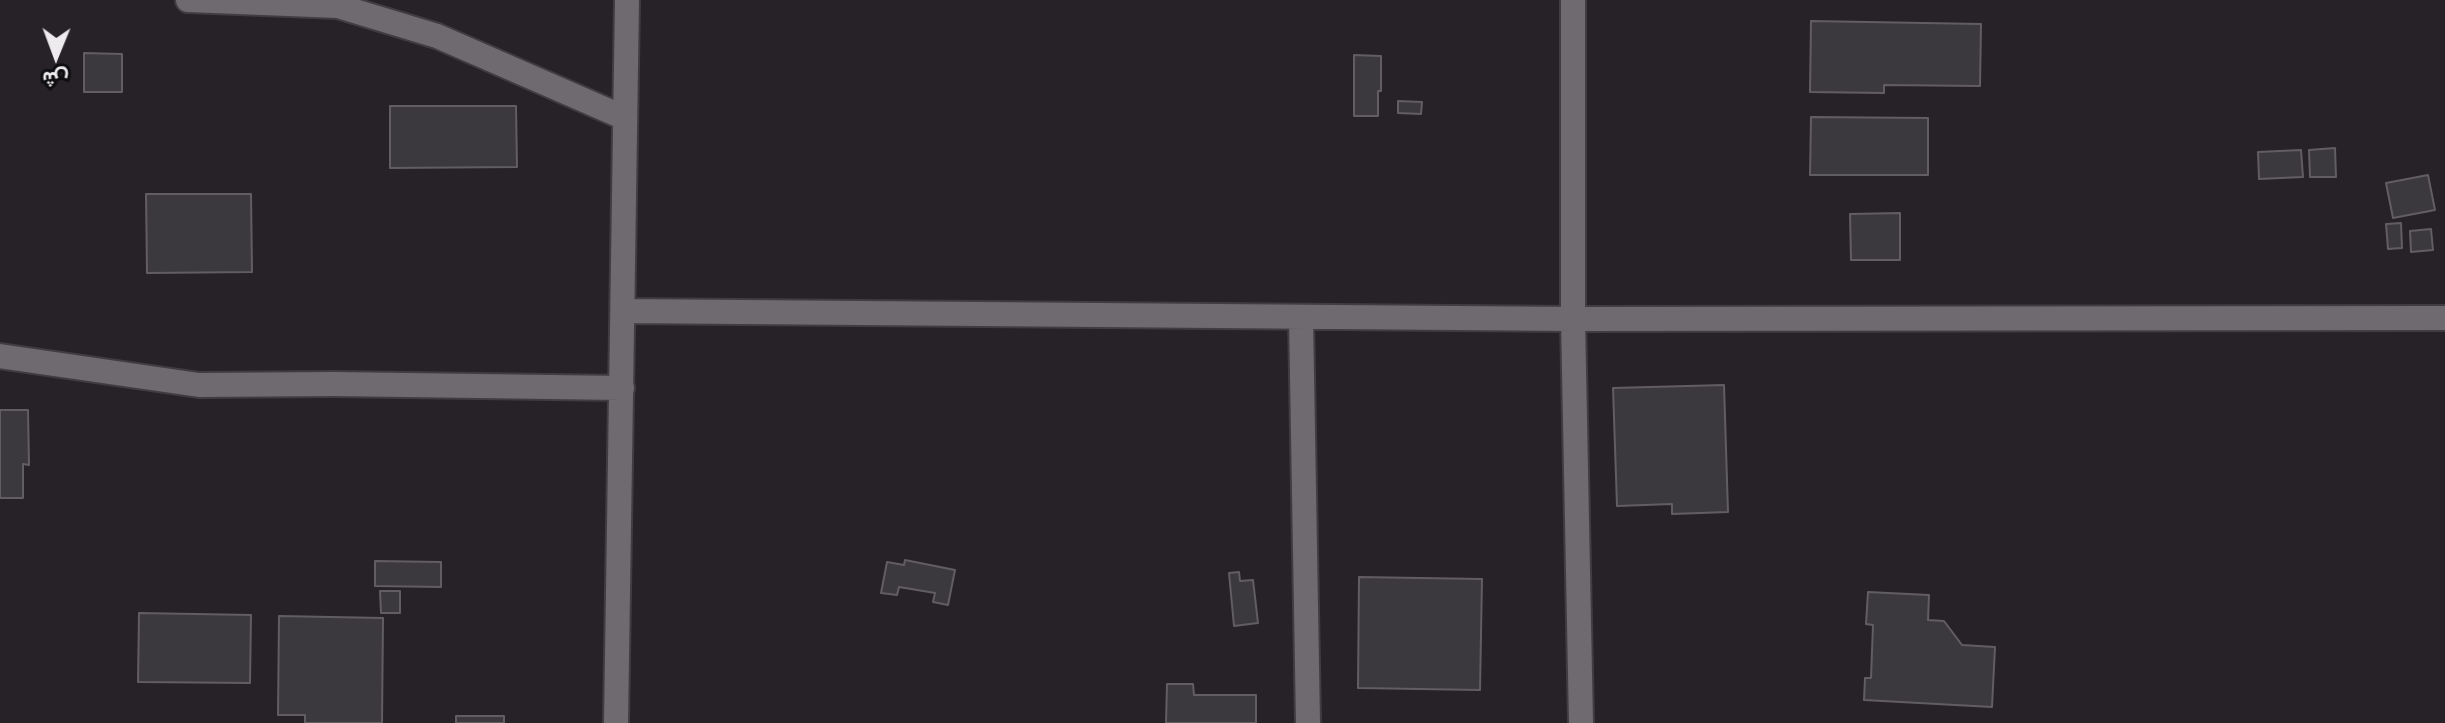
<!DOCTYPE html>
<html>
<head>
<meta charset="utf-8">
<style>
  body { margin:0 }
  #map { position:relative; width:2445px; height:723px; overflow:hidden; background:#262227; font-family:Commissioner,Vazirmatn,sans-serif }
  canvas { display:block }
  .north { position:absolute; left:16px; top:16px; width:80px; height:80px; -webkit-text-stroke:6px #0e0d0f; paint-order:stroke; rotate:181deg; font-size:22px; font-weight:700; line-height:32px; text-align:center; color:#eeebef }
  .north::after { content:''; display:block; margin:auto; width:28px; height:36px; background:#eeebef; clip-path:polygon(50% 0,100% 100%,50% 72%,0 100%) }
</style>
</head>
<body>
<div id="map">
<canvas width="2445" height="723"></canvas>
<div class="north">ش</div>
</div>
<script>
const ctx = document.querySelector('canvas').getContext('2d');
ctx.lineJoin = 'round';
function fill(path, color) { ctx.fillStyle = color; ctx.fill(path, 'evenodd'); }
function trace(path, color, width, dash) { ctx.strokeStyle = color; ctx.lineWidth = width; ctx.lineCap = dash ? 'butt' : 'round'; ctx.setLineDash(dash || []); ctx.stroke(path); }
const building = new Path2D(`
  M 1811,21 L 1981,24 L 1980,86 L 1884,85 L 1884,93 L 1810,92 Z
  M 84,53 L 122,54 L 122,92 L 84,92 Z
  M 1354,55 L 1381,56 L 1381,91 L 1378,91 L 1378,116 L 1354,116 Z
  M 1398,101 L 1422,102 L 1421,114 L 1398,113 Z
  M 390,106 L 516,106 L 517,167 L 390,168 Z
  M 1811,117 L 1928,118 L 1928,175 L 1810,175 Z
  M 2335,148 L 2336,177 L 2310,177 L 2309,150 Z
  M 2301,150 L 2303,177 L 2259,179 L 2258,152 Z
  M 2428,175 L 2435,210 L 2393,218 L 2386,183 Z
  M 146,194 L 251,194 L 252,272 L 147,273 Z
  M 1900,213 L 1900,260 L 1851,260 L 1850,214 Z
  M 2401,223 L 2402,248 L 2388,249 L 2386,224 Z
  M 2431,229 L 2433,250 L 2411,252 L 2410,231 Z
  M 1724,385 L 1728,512 L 1672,514 L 1672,504 L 1617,506 L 1613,388 Z
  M 0,410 L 28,410 L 29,465 L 23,464 L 23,498 L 0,498 Z
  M 905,560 L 955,570 L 948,605 L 933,602 L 935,593 L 899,587 L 897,595 L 881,593 L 887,562 L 904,565 Z
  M 375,561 L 441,562 L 441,587 L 375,586 Z
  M 1239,572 L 1240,581 L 1253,580 L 1258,623 L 1234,626 L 1229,573 Z
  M 1359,577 L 1482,579 L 1480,690 L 1358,688 Z
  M 380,591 L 400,591 L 400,613 L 381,613 Z
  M 1868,592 L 1929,595 L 1928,620 L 1944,621 L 1962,645 L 1995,647 L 1992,707 L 1864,700 L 1865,678 L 1871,678 L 1873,625 L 1866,624 Z
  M 139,613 L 251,615 L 250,683 L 138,682 Z
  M 279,616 L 383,618 L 382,723 L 305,723 L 305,715 L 278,715 Z
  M 1167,684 L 1193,684 L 1194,695 L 1256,695 L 1256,723 L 1166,723 Z
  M 456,716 L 504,716 L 504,723 L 456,723 Z`);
fill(building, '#3c393e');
trace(building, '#625d63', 2);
const street = new Path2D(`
  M 188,0 L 338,6 L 437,36 L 625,118
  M 1573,0 L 1573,319 L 1581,723
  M 623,311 L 1573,319 L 2445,318
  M 1301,317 L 1308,723
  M 0,356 L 199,385 L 334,384 L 622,388
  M 616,723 L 627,0`);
trace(street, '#403d41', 28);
trace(street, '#6e6a6f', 24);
</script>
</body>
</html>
